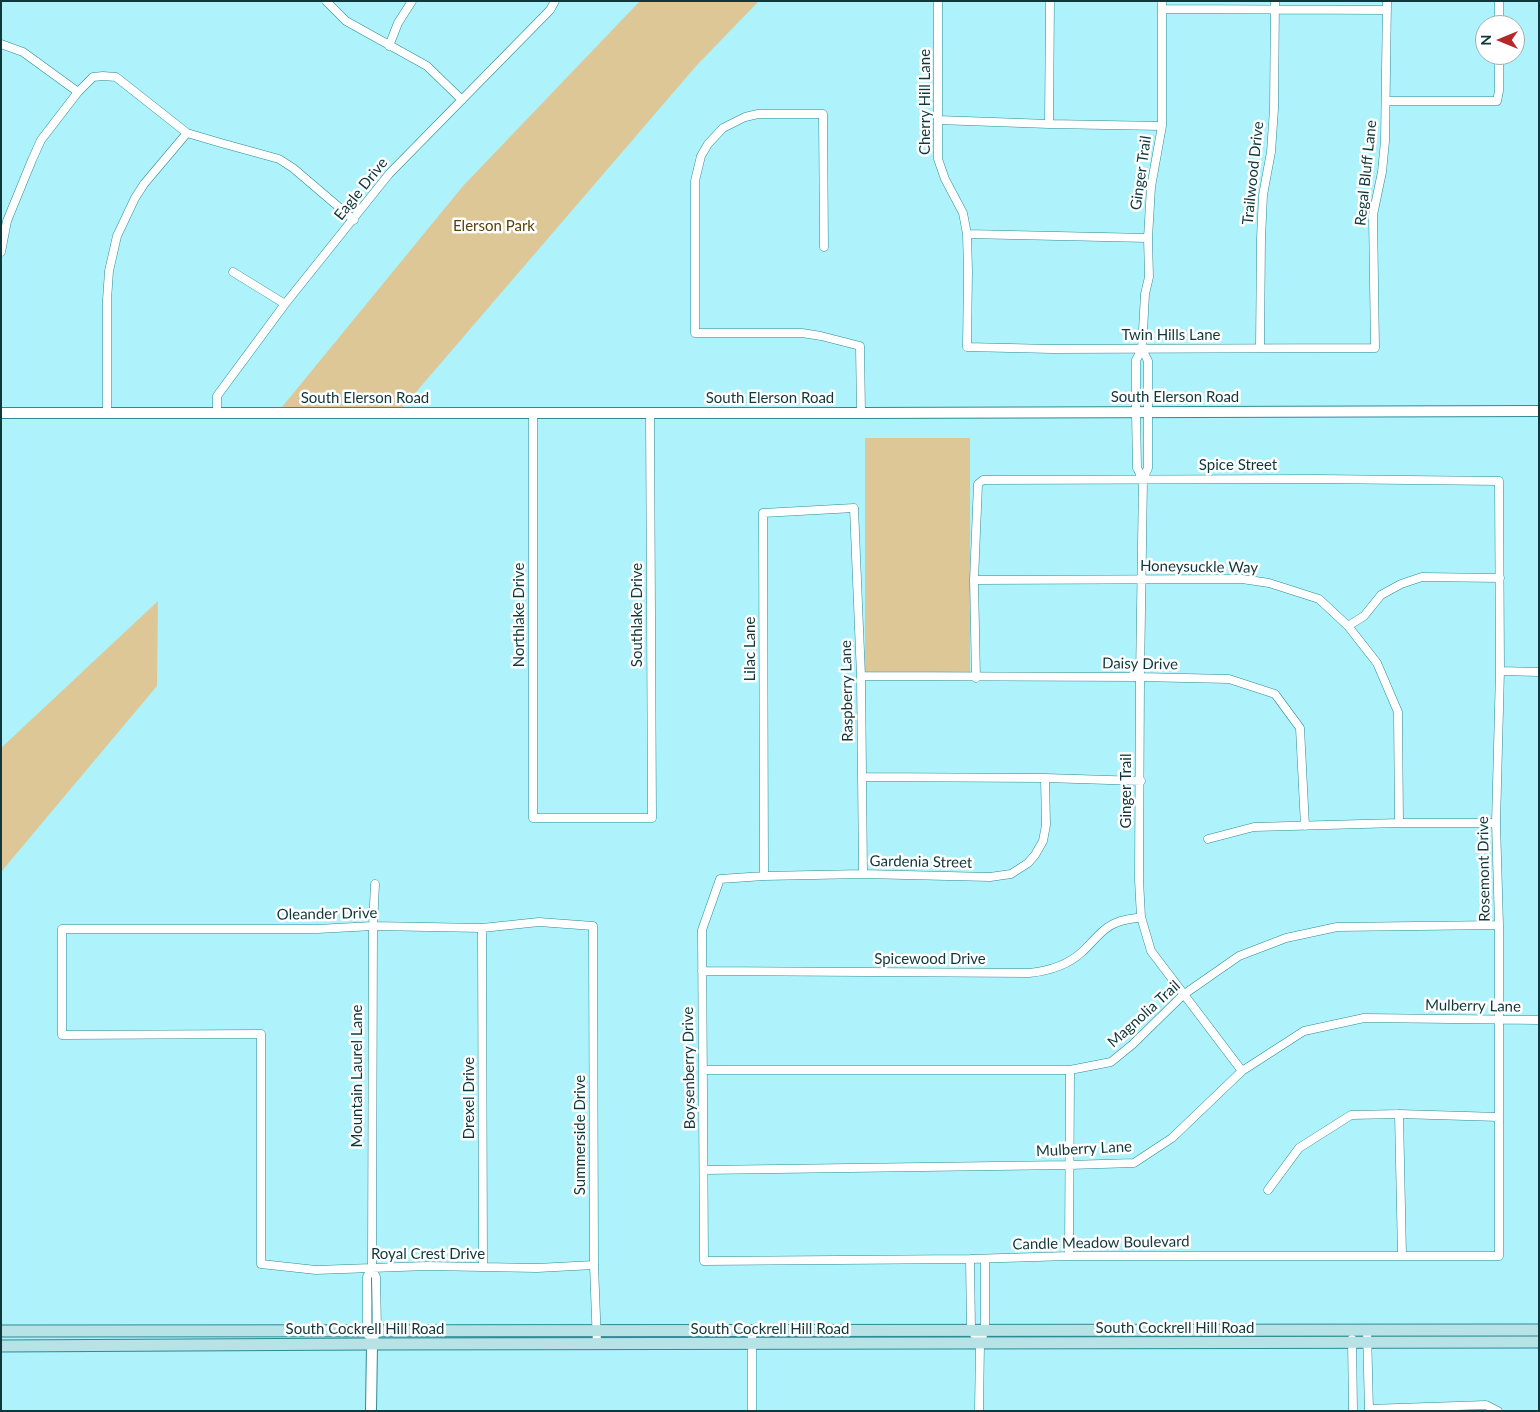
<!DOCTYPE html>
<html>
<head>
<meta charset="utf-8">
<style>
  body { margin:0 }
  #map { position:relative; width:1540px; height:1412px; overflow:hidden; background:#aef3fc; font-family:Lato,sans-serif }
  canvas { display:block }
  .frame { position:absolute; inset:0; border:2px solid #10373b; pointer-events:none }
  .north { position:absolute; left:1475px; top:15px; width:50px; height:50px; box-sizing:border-box; background:#fff; border:1px solid #9fafb1; border-radius:50%; rotate:270deg; font-size:14px; font-weight:700; line-height:20px; text-align:center; color:#10373b }
  .north::after { content:''; display:block; margin:auto; width:18px; height:22px; background:#b72729; clip-path:polygon(50% 0,100% 100%,50% 72%,0 100%) }
</style>
</head>
<body>
<div id="map">
<canvas width="1540" height="1412"></canvas>
<div class="frame"></div>
<div class="north">N</div>
</div>
<script>
const ctx = document.querySelector('canvas').getContext('2d');
ctx.lineJoin = 'round';
function fill(path, color) { ctx.fillStyle = color; ctx.fill(path, 'evenodd'); }
function trace(path, color, width, dash) { ctx.strokeStyle = color; ctx.lineWidth = width; ctx.lineCap = dash ? 'butt' : 'round'; ctx.setLineDash(dash || []); ctx.stroke(path); }
function drawText(font, color, halo, rows, align = 'center') {
  ctx.font = font + ' Lato,sans-serif'; ctx.lineWidth = 5; ctx.setLineDash([]); ctx.textBaseline = 'middle'; ctx.strokeStyle = halo; ctx.fillStyle = color; for (const [text, x, y, turn = 0] of rows) {
    ctx.save(); ctx.translate(x, y); ctx.rotate((+turn || 0) * Math.PI / 180); ctx.textAlign = isNaN(turn) ? turn : align; if (halo) ctx.strokeText(text, 0, 0); ctx.fillText(text, 0, 0); ctx.restore();
  }
}
fill(new Path2D(`
  M 640,1 L 759,1 L 697,65 L 398,413 L 282,407 L 463,186 Z
  M 865,438 L 970,438 L 970,673 L 865,673 Z
  M 158,601 L 157,686 L 1,872 L 1,748 Z`), '#ddc797');
const minor = new Path2D(`
  M 326,1 L 346,21 L 427,66 L 462,100
  M 938,1 L 938,159 L 945,179 L 963,213 L 967,234 L 968,271 L 967,347 L 1052,349 L 1375,348 L 1373,215 L 1382,172 L 1385,141 L 1387,1
  M 1162,1 L 1162,126 L 1151,187 L 1148,238 L 1149,277 L 1145,294 L 1142,349 L 1148,361 L 1148,468 L 1143,479 L 1140,677 L 1139,880 L 1141,917 L 1151,951 L 1242,1071
  M 1162,9 L 1387,10
  M 1499,25 L 1499,1
  M 1,44 L 23,52 L 78,92
  M 389,46 L 398,23 L 412,1
  M 1386,101 L 1497,101 L 1499,91 L 1499,55
  M 938,120 L 1049,124 L 1162,126
  M 1049,124 L 1050,1
  M 967,234 L 1148,238
  M 824,247 L 823,114 L 758,114 L 745,117 L 723,128 L 708,144 L 701,156 L 695,181 L 695,333 L 802,333 L 821,336 L 860,346 L 861,413
  M 1,252 L 7,221 L 32,160 L 41,140 L 78,92 L 93,77 L 103,76 L 116,77 L 187,133 L 221,143 L 279,159 L 293,168 L 354,220
  M 233,272 L 285,304
  M 1260,348 L 1261,238 L 1263,195 L 1271,152 L 1274,109 L 1275,1
  M 1142,349 L 1136,360 L 1136,412 L 1137,468 L 1143,479
  M 533,412 L 533,818 L 652,818 L 650,413
  M 107,413 L 107,300 L 109,271 L 117,236 L 135,198 L 144,184 L 187,133
  M 217,413 L 217,396 L 285,304 L 389,174 L 550,10 L 555,1
  M 974,580 L 1242,579 L 1269,583 L 1319,599 L 1348,626 L 1377,663 L 1398,712 L 1399,823
  M 1348,626 L 1364,616 L 1381,595 L 1401,584 L 1422,577 L 1500,578
  M 1500,671 L 1539,672
  M 861,676 L 1140,677 L 1229,679 L 1275,694 L 1300,728 L 1305,826
  M 976,678 L 974,580 L 978,484 L 983,480 L 1317,479 L 1499,481 L 1500,671 L 1496,823 L 1499,925 L 1499,1256 L 1069,1256 L 970,1259 L 704,1261 L 702,930 L 720,879 L 764,876 L 863,874 L 990,877 L 1011,874 L 1028,863 L 1035,855 L 1043,841 L 1046,825 L 1045,778
  M 862,777 L 1045,778 L 1141,781
  M 1208,839 L 1254,827 L 1399,823 L 1496,823
  M 764,876 L 763,513 L 854,508 L 861,676 L 863,874
  M 482,928 L 483,1267
  M 702,971 L 1029,973 C 1048,971 1068,965 1082,952 C 1094,941 1103,927 1118,922 C 1125,919 1134,919 1141,917
  M 703,1070 L 1070,1070 L 1111,1062 L 1133,1044 L 1183,995 L 1239,956 L 1286,938 L 1337,927 L 1499,925
  M 1399,1114 L 1402,1256
  M 704,1170 L 1069,1165 L 1134,1163 L 1172,1138 L 1242,1071 L 1304,1031 L 1364,1018 L 1539,1020
  M 1268,1190 L 1299,1148 L 1351,1115 L 1399,1114 L 1499,1117
  M 1069,1256 L 1070,1070
  M 970,1259 L 971,1330 L 980,1343
  M 594,1265 L 537,1268 L 427,1266 L 316,1270 L 261,1264 L 261,1034 L 62,1035 L 62,929 L 317,929 L 373,926 L 482,928 L 539,922 L 593,926 L 594,1265 L 597,1344
  M 752,1330 L 752,1411
  M 1367,1330 L 1369,1411
  M 368,1335 L 367,1330 L 367,1277 L 372,1268
  M 1352,1339 L 1353,1411
  M 372,1344 L 377,1330 L 376,1277 L 372,1268 L 373,926 L 375,884
  M 1369,1409 L 1486,1405 L 1498,1411
  M 979,1411 L 980,1343 L 985,1330 L 985,1259`);
const tertiary = new Path2D(`
  M 1,413 L 861,413 L 1539,411
  M 371,1411 L 372,1344`);
const secondary = new Path2D(`
  M 1,1331 L 1539,1330
  M 1,1346 L 372,1344 L 1539,1342`);
trace(minor, '#2c8b95', 9);
trace(tertiary, '#2c8b95', 12);
trace(secondary, '#2c8b95', 13);
trace(minor, '#fff', 8);
trace(tertiary, '#fff', 10);
trace(secondary, '#b7e2e6', 11);
drawText('15px', '#10373b', '#fff', [
  ["Cherry Hill Lane",925,102,-90],
  ["Ginger Trail",1141,173,-82],
  ["Trailwood Drive",1253,173,-84],
  ["Regal Bluff Lane",1366,173,-84],
  ["Eagle Drive",361,189,-51],
  ["Twin Hills Lane",1171,335],
  ["South Elerson Road",1175,397],
  ["South Elerson Road",365,398],
  ["South Elerson Road",770,398],
  ["Spice Street",1238,465],
  ["Honeysuckle Way",1199,567,1],
  ["Northlake Drive",519,615,-90],
  ["Southlake Drive",637,615,-90],
  ["Lilac Lane",750,649,-90],
  ["Daisy Drive",1140,664,1],
  ["Raspberry Lane",847,691,-91],
  ["Ginger Trail",1126,791,-90],
  ["Gardenia Street",921,862,1],
  ["Rosemont Drive",1484,869,-91],
  ["Oleander Drive",327,914,-1],
  ["Spicewood Drive",930,959],
  ["Mulberry Lane",1473,1006,1],
  ["Magnolia Trail",1144,1014,-42],
  ["Boysenberry Drive",689,1068,-91],
  ["Mountain Laurel Lane",357,1076,-90],
  ["Drexel Drive",469,1098,-90],
  ["Summerside Drive",580,1135,-90],
  ["Mulberry Lane",1084,1149,-3],
  ["Candle Meadow Boulevard",1101,1243,-1],
  ["Royal Crest Drive",428,1254],
  ["South Cockrell Hill Road",1175,1328],
  ["South Cockrell Hill Road",365,1329],
  ["South Cockrell Hill Road",770,1329]
]);
drawText('15px', '#584208', '#fff', [
  ["Elerson Park",494,226]
]);
</script>
</body>
</html>
